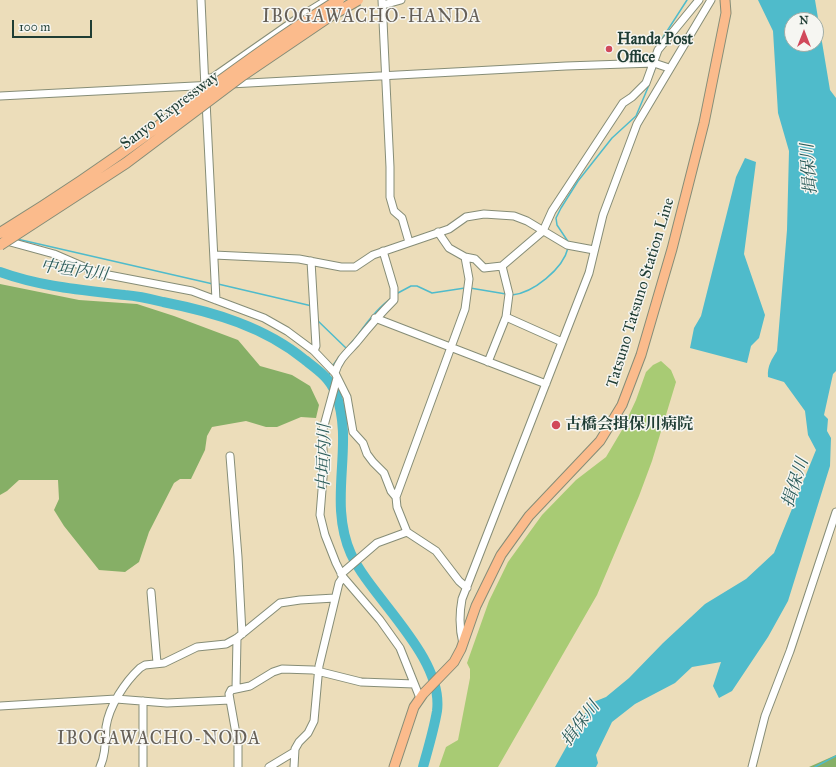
<!DOCTYPE html>
<html>
<head>
<meta charset="utf-8">
<style>
  body { margin:0 }
  #map { position:relative; width:836px; height:767px; overflow:hidden; background:#ecddba; font-family:"IM FELL Great Primer",serif }
  canvas { display:block }
  .north { position:absolute; left:784px; top:12px; width:40px; height:40px; box-sizing:border-box; background:#f6f6f2; border:1px solid #a0aca6; border-radius:50%; rotate:0deg; font-size:11px; font-weight:700; line-height:16px; text-align:center; color:#1f3d34 }
  .north::after { content:''; display:block; margin:auto; width:14px; height:18px; background:#d1495b; clip-path:polygon(50% 0,100% 100%,50% 72%,0 100%) }
  .scale { position:absolute; left:12px; top:20px; width:80px; height:18px; box-sizing:border-box; border:2px solid #1f3d34; border-top:0; padding-left:5px; font-size:12px; line-height:14px; white-space:nowrap; color:#1f3d34; -webkit-text-stroke:3px #f6f6f2; paint-order:stroke }
</style>
</head>
<body>
<div id="map">
<canvas width="836" height="767"></canvas>
<div class="north">N</div>
<div class="scale">100 m</div>
</div>
<script>
const ctx = document.querySelector('canvas').getContext('2d');
ctx.lineJoin = 'round';
function fill(path, color) { ctx.fillStyle = color; ctx.fill(path, 'evenodd'); }
function trace(path, color, width, dash) { ctx.strokeStyle = color; ctx.lineWidth = width; ctx.lineCap = dash ? 'butt' : 'round'; ctx.setLineDash(dash || []); ctx.stroke(path); }
function drawText(font, color, halo, rows, align = 'center') {
  ctx.font = font + ' "IM FELL Great Primer","Noto Serif JP",serif'; ctx.lineWidth = 3; ctx.setLineDash([]); ctx.textBaseline = 'middle'; ctx.strokeStyle = halo; ctx.fillStyle = color; for (const [text, x, y, turn = 0] of rows) {
    ctx.save(); ctx.translate(x, y); ctx.rotate((+turn || 0) * Math.PI / 180); ctx.textAlign = isNaN(turn) ? turn : align; if (halo) ctx.strokeText(text, 0, 0); ctx.fillText(text, 0, 0); ctx.restore();
  }
}
fill(new Path2D(`
  M 661,361 L 671,370 L 676,382 L 652,461 L 639,496 L 597,595 L 498,767 L 439,767 L 446,747 L 458,740 L 470,678 L 470,669 L 467,663 L 489,601 L 508,562 L 542,515 L 576,480 L 606,457 L 622,430 L 636,400 L 646,372 L 653,365 Z`), '#a8cb74');
fill(new Path2D(`
  M 0,284 L 79,300 L 137,304 L 174,316 L 238,340 L 260,366 L 292,375 L 310,386 L 319,405 L 316,418 L 301,417 L 277,427 L 266,427 L 246,421 L 212,427 L 207,436 L 205,450 L 191,479 L 180,479 L 174,483 L 149,532 L 139,562 L 125,572 L 99,570 L 64,526 L 54,510 L 59,499 L 58,480 L 19,480 L 7,491 L 0,495 Z
  M 836,755 L 836,767 L 809,767 Z`), '#86af66');
fill(new Path2D(`
  M 758,0 L 815,0 L 830,90 L 836,98 L 836,371 L 833,374 L 824,415 L 828,419 L 827,431 L 831,438 L 830,466 L 788,601 L 768,637 L 732,691 L 719,698 L 713,686 L 721,662 L 692,667 L 675,683 L 635,704 L 612,722 L 596,755 L 598,763 L 596,767 L 555,767 L 591,703 L 606,697 L 629,678 L 663,643 L 705,604 L 746,579 L 774,553 L 816,450 L 808,435 L 805,411 L 784,382 L 768,377 C 767,366 772,359 777,351 L 787,230 L 789,151 L 778,113 L 773,31 ZM 792,20 L 816,20 L 816,44 L 792,44 Z
  M 745,158 L 756,162 L 744,254 L 765,315 L 759,338 L 751,346 L 747,363 L 690,348 L 694,328 L 701,316 L 736,177 Z`), '#4fbbcb');
trace(new Path2D(`
  M 660,42 L 687,0
  M 652,76 L 656,66
  M 17,239 L 213,284
  M 569,243 L 557,225 L 556,218 L 561,208 L 578,181 L 612,138 L 636,116 L 649,85
  M 218,284 L 312,306
  M 470,288 L 506,294
  M 396,294 L 411,286 L 417,286 L 432,293 L 465,288
  M 512,295 C 533,293 563,269 568,248
  M 317,320 L 346,348
  M 332,367 C 339,355 349,346 358,335 C 367,322 378,307 392,298
  M 327,378 L 331,371
  M 815,767 L 836,756`), '#4fbbcb', 1.5);
trace(new Path2D(`
  M 0,272 C 41,287 83,290 125,295 C 138,296 151,299 163,302 C 214,312 265,327 305,360 C 318,370 330,378 336,394 C 355,445 327,500 351,554 C 372,599 444,657 437,711 C 434,729 428,749 423,767`), '#4fbbcb', 10);
const minor = new Path2D(`
  M 201,0 L 205,88
  M 382,0 L 390,167 L 390,197 L 394,211 L 402,218 L 409,242
  M 383,5 L 401,0
  M 205,78 L 212,78 L 298,18 L 327,0
  M 230,84 L 566,66 L 654,63 L 669,68
  M 0,96 L 214,85
  M 206,101 L 216,300
  M 438,232 L 449,248 L 465,257 L 469,279 L 465,309 L 396,497 L 397,507 L 407,532 L 436,551 L 459,581 L 467,588
  M 0,239 L 54,254 L 98,273 L 192,291 L 264,318 L 287,331 L 314,351 L 335,373 L 347,397 L 353,432 L 363,443 L 367,454 L 373,462 L 384,473 L 391,491 L 396,497
  M 214,255 L 299,259 L 341,267 L 355,267 L 373,255 L 449,229 L 466,217 L 484,214 L 514,216 L 527,221 L 567,245 L 594,250
  M 465,257 L 475,259 L 484,268 L 502,266
  M 311,261 L 316,346 L 314,351
  M 375,318 L 546,384
  M 562,342 L 506,317 L 509,294 L 502,266 L 543,231 L 552,211 L 623,103 L 632,97 L 646,83 L 658,50 L 699,0
  M 488,362 L 506,317
  M 335,373 C 339,359 347,353 356,343 C 368,328 380,314 394,300 L 394,288 L 383,251
  M 337,378 L 322,433 L 324,465 L 320,515 L 325,535 L 336,563 L 343,577 L 380,620 L 400,648 L 420,698
  M 230,456 L 238,557 L 242,634
  M 341,574 L 377,543 L 407,532
  M 151,592 L 157,663
  M 463,644 C 459,628 459,615 462,599 L 589,273 L 603,215 L 637,124 L 711,0
  M 236,689 L 237,638
  M 230,700 L 238,745 L 238,767
  M 0,706 L 116,699 L 167,703 L 230,700 L 229,694 L 231,690 L 250,686 L 273,672 L 282,669 L 313,670 L 361,682 L 414,684
  M 100,767 C 106,754 105,741 106,727 C 109,706 125,682 140,668 L 145,665 L 164,663 L 197,647 L 226,644 L 237,638 L 280,603 L 300,600 L 335,598
  M 143,767 L 143,701
  M 269,767 L 294,752
  M 294,767 L 295,749 L 299,742 L 308,733 L 314,721 L 319,666 L 339,583 L 343,577
  M 752,767 L 765,716 L 790,651 L 836,512`);
const major = new Path2D(`
  M 394,767 L 414,707 L 423,694 L 454,662 L 461,649 L 476,606 L 501,555 L 529,516 L 600,441 L 622,405 L 641,355 L 672,249 L 704,123 L 726,13 L 725,0`);
trace(minor, '#868d77', 9);
trace(major, '#868d77', 11);
trace(minor, '#fff', 7);
trace(major, '#fbbb8c', 9);
const highwayBridge = new Path2D(`
  M 0,233 C 54,200 106,165 156,128 C 216,84 275,39 339,0
  M 0,245 L 126,163 L 243,75 L 327,18 L 358,0`);
trace(highwayBridge, '#868d77', 12, []);
trace(highwayBridge, '#fbbb8c', 10);
for (const [x, y, r, color] of [
  [609,49,4,"#d1495b"],
  [556,425,5,"#d1495b"]
]) { const dot = new Path2D(); dot.arc(x, y, r, 0, 2 * Math.PI); ctx.fillStyle = color; ctx.fill(dot); trace(dot, '#f6f6f2', 1.5); }
drawText('bold 16px', '#1f3d34', '#f6f6f2', [
  ["Handa Post",617,40],
  ["Office",617,58],
  ["古橋会揖保川病院",565,425]
], 'left');
drawText('16px', '#1f3d34', '#f6f6f2', [
  ["Sanyo Expressway",170,111,-37],
  ["Tatsuno Tatsuno Station Line",641,293,-73]
]);
drawText('italic 17px', '#2b5c5a', '#f6f6f2', [
  ["揖保川",810,169,-94],
  ["中垣内川",74,271,8],
  ["中垣内川",325,458,-89],
  ["揖保川",796,483,-72],
  ["揖保川",581,724,-53]
]);
ctx.letterSpacing = '1px';
drawText('18px', '#666058', '#f6f6f2', [
  ["IBOGAWACHO-HANDA",372,18],
  ["IBOGAWACHO-NODA",159,740]
]);
ctx.letterSpacing = '0px';
</script>
</body>
</html>
